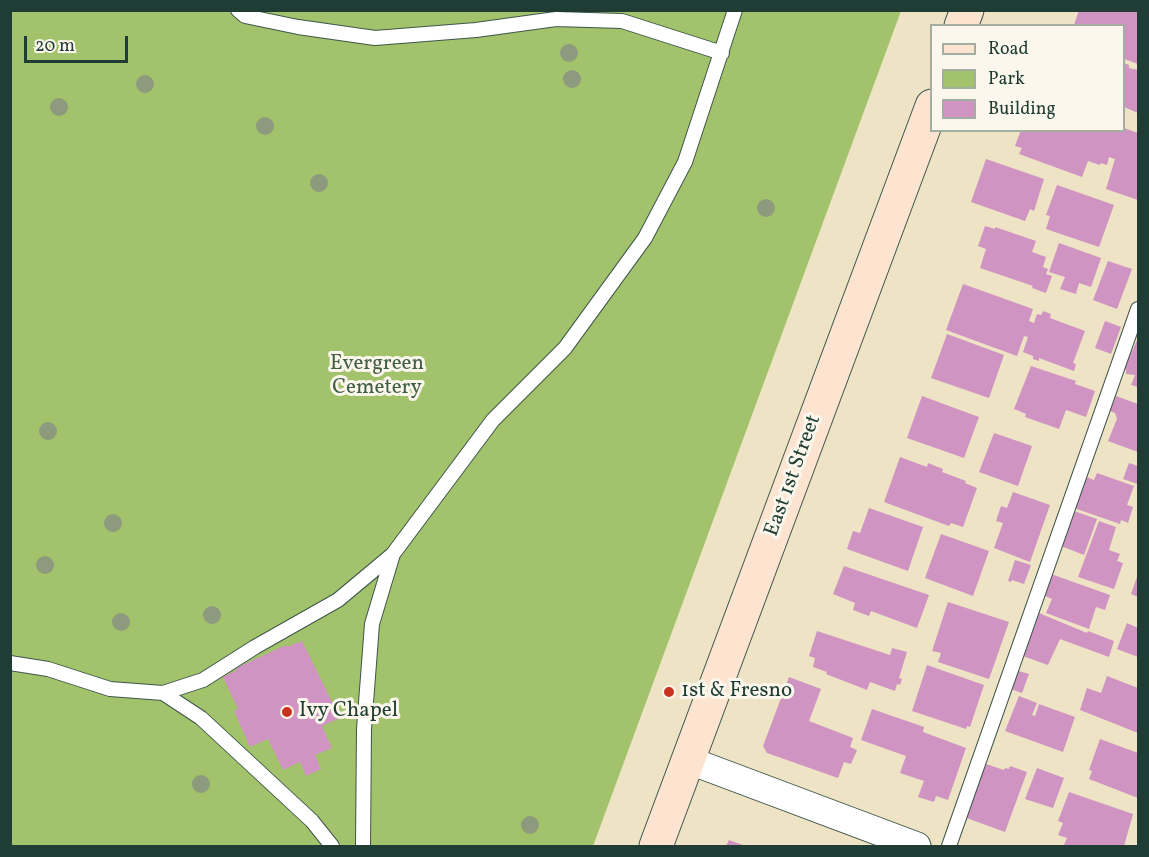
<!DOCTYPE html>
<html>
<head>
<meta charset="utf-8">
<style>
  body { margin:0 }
  #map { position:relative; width:1149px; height:857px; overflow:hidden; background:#eee3c5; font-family:Vollkorn,serif }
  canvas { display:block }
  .frame { position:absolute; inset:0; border:12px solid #1f3d34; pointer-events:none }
  .legend { position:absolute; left:930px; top:24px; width:195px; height:108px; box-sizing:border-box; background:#fbf7ec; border:2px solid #a3ada2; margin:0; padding:8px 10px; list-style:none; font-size:18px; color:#1f3d34 }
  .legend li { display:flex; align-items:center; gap:12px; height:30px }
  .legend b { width:30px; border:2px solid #a3ada2 }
  .scale { position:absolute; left:24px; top:36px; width:104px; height:27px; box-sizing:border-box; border:3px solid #1f3d34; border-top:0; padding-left:8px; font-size:18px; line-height:21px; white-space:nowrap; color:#1f3d34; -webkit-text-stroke:4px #fbf7ec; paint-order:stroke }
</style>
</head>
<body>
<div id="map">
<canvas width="1149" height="857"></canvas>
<div class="frame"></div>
<ul class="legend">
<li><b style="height:8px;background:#fde4d1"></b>Road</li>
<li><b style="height:16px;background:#a2c36b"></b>Park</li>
<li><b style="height:16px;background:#cf94c2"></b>Building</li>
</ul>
<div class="scale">20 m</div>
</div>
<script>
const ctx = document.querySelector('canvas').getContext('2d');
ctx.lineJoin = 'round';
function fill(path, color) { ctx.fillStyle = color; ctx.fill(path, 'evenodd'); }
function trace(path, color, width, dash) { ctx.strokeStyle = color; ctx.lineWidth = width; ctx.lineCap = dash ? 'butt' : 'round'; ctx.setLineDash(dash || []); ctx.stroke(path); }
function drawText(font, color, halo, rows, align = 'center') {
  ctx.font = font + ' Vollkorn,serif'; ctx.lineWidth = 6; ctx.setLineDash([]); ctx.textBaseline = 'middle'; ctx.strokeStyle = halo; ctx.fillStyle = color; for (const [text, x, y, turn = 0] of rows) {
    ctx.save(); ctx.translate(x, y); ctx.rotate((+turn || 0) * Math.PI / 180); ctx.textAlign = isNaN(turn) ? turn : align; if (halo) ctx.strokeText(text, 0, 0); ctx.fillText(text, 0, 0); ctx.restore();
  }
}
fill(new Path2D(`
  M 10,11 L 901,11 L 593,846 L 11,846 Z`), '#a2c36b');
fill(new Path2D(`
  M 1079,10 L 1138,10 L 1138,64 L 1124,59 L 1124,26 L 1076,26 L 1074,25 Z
  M 1124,63 L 1129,65 L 1129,68 L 1138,70 L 1138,113 L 1124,107 Z
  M 1124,128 L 1138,133 L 1138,200 L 1106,189 L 1115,159 L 1109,157 L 1107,165 L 1101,163 L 1100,165 L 1088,161 L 1082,177 L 1019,154 L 1022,148 L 1015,146 L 1021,130 L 1124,130 Z
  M 986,159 L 1044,179 L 1034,211 L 1030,209 L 1025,221 L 971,202 Z
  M 1057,185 L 1114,205 L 1099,247 L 1046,229 L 1050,216 L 1046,215 Z
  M 985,226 L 995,229 L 995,227 L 1036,241 L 1032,252 L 1046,257 L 1043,267 L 1048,269 L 1046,274 L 1052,276 L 1046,293 L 1032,288 L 1033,286 L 980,268 L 986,249 L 978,246 Z
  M 1059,243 L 1101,258 L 1091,287 L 1079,283 L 1076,294 L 1060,289 L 1065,277 L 1049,272 Z
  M 1108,261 L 1132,269 L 1117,309 L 1093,300 Z
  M 963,284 L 1033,309 L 1029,321 L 1034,323 L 1037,314 L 1041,315 L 1043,311 L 1051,314 L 1050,318 L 1085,331 L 1073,363 L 1076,364 L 1074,371 L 1039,358 L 1039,361 L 1033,359 L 1033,356 L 1023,352 L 1028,337 L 1024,336 L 1017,356 L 946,330 Z
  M 1105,321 L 1121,327 L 1111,354 L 1095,348 Z
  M 947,334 L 1004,355 L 989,398 L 931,378 Z
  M 1138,338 L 1138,387 L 1131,385 L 1135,375 L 1126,374 L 1126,370 L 1124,369 Z
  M 1031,366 L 1076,381 L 1075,384 L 1095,391 L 1086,417 L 1066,410 L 1059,429 L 1025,417 L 1026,414 L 1014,409 Z
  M 922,396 L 979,417 L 964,458 L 907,438 Z
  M 1116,396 L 1138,404 L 1138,452 L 1108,441 L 1117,419 L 1115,413 L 1110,411 Z
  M 994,433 L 1032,446 L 1018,486 L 979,472 Z
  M 900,457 L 927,467 L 928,463 L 943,469 L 942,472 L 966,481 L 965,483 L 977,488 L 963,527 L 951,523 L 949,526 L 884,502 Z
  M 1129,463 L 1138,466 L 1138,484 L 1123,479 Z
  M 1097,473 L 1134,486 L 1127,505 L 1133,507 L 1128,523 L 1121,520 L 1120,524 L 1074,508 L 1086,477 L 1094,480 Z
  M 1013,492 L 1050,505 L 1030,562 L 994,548 L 1003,523 L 996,521 L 1001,506 L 1007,508 Z
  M 869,508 L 923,527 L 908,571 L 847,549 L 853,531 L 860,533 Z
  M 1074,511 L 1097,519 L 1084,555 L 1061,546 Z
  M 1099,521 L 1116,527 L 1109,550 L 1120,554 L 1117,561 L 1123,563 L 1114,589 L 1078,577 Z
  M 941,534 L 989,551 L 973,596 L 925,578 Z
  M 1015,560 L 1031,565 L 1024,584 L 1012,580 L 1011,582 L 1008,581 Z
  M 844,566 L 929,595 L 917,628 L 871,611 L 869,616 L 853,610 L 855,603 L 833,594 Z
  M 1051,574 L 1110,595 L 1105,610 L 1096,607 L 1089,629 L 1046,613 L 1052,599 L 1043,595 Z
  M 1138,574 L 1138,597 L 1131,594 Z
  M 948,602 L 1009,622 L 989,679 L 938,662 L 941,653 L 932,651 Z
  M 1039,613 L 1087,633 L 1088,631 L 1114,641 L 1109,657 L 1060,639 L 1048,665 L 1020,655 L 1030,628 L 1033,629 Z
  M 1127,623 L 1138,628 L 1138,657 L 1117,649 Z
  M 817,631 L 890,655 L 892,648 L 907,652 L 899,678 L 902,679 L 900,685 L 897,684 L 895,691 L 870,682 L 867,690 L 826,674 L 827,672 L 813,667 L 815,658 L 809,656 Z
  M 302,641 L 335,708 L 333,709 L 338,719 L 322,726 L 332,748 L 315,755 L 321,769 L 306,776 L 300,762 L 283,770 L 268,739 L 250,747 L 234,711 L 238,709 L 223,677 L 237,670 L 236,668 L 286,645 L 287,647 Z
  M 927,665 L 984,685 L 970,727 L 967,726 L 966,729 L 912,711 Z
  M 1015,670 L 1029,674 L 1022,693 L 1008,688 Z
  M 1107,676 L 1138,688 L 1138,733 L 1080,710 L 1087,688 L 1101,693 Z
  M 789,677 L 821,689 L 809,721 L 853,738 L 850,747 L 857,750 L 851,764 L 844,762 L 838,778 L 767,753 L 763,746 Z
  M 1019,696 L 1037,703 L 1032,715 L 1035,716 L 1039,704 L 1075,717 L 1063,752 L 1005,731 Z
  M 872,709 L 924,727 L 923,732 L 966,748 L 948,800 L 936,796 L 934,802 L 918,797 L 924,781 L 900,773 L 906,756 L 861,740 Z
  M 1100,739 L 1138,753 L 1138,798 L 1089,779 L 1092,771 L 1089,770 Z
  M 983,763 L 1004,770 L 1005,768 L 1009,769 L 1010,766 L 1027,772 L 1005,832 L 964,817 Z
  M 1037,768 L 1064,778 L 1053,808 L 1025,799 Z
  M 1069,792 L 1133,814 L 1124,846 L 1064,845 L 1067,838 L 1058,835 L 1063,823 L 1058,821 Z
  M 729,840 L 746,846 L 726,846 Z`), '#cf94c2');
const lane = new Path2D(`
  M 238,10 L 245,16 L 298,27 L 375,38 L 476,30 L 556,19 L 622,21 L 722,53
  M 10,663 L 48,669 L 110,689 L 163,693 L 203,680 L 255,647 L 338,600 L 393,554
  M 163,693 L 201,718 L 312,821 L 332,846
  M 363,846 L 364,729 L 372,624 L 393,554 L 493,420 L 565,348 L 645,238 L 685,162 L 735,10
  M 949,846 L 1138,309`);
const street = new Path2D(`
  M 688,760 L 917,846`);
const secondary = new Path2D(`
  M 961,26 L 967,10
  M 656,846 L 932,106`);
trace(lane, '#3e564a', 16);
trace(street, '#3e564a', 29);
trace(secondary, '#3e564a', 35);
trace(lane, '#fff', 14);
trace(street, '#fff', 27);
trace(secondary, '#fde4d1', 33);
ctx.fillStyle = '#8e9a7d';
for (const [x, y] of [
  [569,53],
  [572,79],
  [145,84],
  [59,107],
  [265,126],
  [319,183],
  [766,208],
  [48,431],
  [113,523],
  [45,565],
  [212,615],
  [121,622],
  [201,784],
  [530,825]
]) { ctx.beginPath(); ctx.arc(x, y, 9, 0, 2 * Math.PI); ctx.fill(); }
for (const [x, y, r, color] of [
  [669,692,6,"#c8321e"],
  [287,712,6,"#c8321e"]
]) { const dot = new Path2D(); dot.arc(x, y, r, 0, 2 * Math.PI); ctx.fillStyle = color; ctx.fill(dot); trace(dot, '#fbf7ec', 2); }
drawText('21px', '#405e42', '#fbf7ec', [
  ["Evergreen",377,365],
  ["Cemetery",377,389]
]);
drawText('21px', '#1f3d34', '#fbf7ec', [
  ["East 1st Street",794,476,-70]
]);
drawText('21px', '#1f3d34', '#fbf7ec', [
  ["1st & Fresno",681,692],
  ["Ivy Chapel",299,712]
], 'left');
</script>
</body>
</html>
